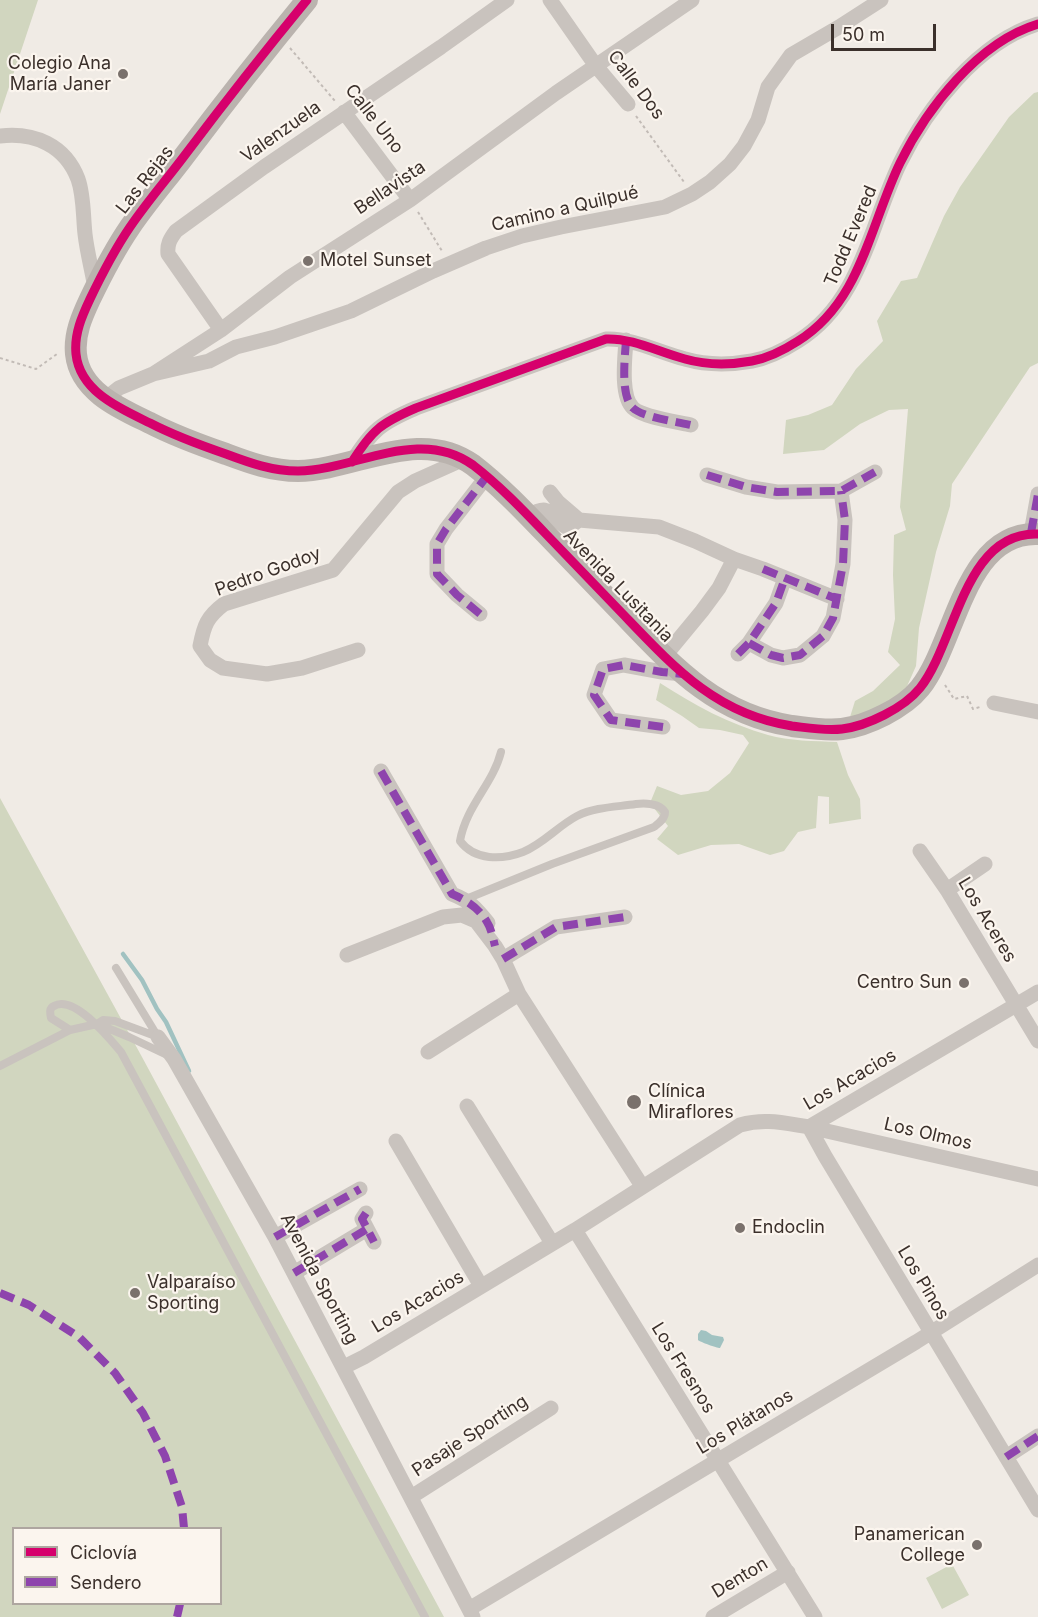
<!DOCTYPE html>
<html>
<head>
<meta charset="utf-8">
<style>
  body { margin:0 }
  #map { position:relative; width:1038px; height:1617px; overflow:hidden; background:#f0ebe5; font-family:Inter,sans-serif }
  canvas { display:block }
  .legend { position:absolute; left:12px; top:1527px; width:210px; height:78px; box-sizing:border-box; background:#fbf5ee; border:2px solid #aea6a0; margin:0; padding:8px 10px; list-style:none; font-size:18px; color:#3b302b }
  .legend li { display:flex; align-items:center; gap:12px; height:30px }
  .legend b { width:30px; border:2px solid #aea6a0 }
  .scale { position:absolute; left:831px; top:24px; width:105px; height:27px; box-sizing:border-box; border:3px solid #3b302b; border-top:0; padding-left:8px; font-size:18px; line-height:21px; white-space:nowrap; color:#3b302b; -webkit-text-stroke:4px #fbf5ee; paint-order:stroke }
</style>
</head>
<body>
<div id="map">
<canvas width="1038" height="1617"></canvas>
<ul class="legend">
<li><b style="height:8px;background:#d6006c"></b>Ciclovía</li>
<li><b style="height:8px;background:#8e44ad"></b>Sendero</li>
</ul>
<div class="scale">50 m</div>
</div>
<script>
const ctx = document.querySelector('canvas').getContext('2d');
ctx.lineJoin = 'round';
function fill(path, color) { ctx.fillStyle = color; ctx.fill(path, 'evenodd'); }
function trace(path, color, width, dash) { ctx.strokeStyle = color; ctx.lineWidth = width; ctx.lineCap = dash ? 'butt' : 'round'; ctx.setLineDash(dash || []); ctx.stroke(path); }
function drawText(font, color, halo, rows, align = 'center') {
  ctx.font = font + ' Inter,sans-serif'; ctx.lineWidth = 4.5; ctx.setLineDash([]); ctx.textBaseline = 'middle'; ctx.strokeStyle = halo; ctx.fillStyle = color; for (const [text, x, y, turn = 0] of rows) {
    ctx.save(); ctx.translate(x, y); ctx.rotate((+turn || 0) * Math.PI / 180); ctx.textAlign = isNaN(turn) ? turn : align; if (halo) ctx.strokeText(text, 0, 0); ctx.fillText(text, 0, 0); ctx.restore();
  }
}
fill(new Path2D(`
  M 0,0 L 38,0 L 0,114 Z
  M 1038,92 L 1038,363 L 1030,367 L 952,484 L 950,506 L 936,552 L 919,628 L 916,666 L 904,693 L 879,710 L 850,717 L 855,701 L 873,691 L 900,665 L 888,652 L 895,619 L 893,575 L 894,535 L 906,530 L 900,507 L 908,409 L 889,410 L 860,424 L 824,450 L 783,454 L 786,420 L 808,415 L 832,405 L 856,369 L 883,341 L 877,321 L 901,281 L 917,278 L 944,216 L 960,187 L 1009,117 L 1034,93 Z
  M 660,683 C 694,705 729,724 768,735 C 789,741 815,741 837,742 L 848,775 L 860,799 L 861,819 L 829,824 L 829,797 L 818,796 L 816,828 L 798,832 L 784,851 L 770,855 L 739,844 L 711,845 L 678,855 L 657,839 L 668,826 L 650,803 L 657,786 L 681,795 L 708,791 L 730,773 L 749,743 L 743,735 L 720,730 L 699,728 L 682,716 L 656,700 Z
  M 0,798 L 142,1057 L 444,1617 L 0,1617 ZM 14,1528 L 220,1528 L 220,1604 L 14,1604 Z
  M 952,1564 L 969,1595 L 942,1609 L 926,1578 Z`), '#d1d6bf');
fill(new Path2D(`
  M 701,1330 L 706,1331 L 712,1335 L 723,1337 L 724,1340 L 720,1348 C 717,1348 700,1342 698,1340 L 698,1334 Z`), '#a1c2c1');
trace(new Path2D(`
  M 123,954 L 142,980 L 157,1009 L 166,1022 L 189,1071`), '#a1c2c1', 4.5);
trace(new Path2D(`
  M 290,48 L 335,101
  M 636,116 L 684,182
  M 418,212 L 442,251
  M 0,358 L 36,369 L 57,354
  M 945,685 L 954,699 L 967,696 L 973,709 L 980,707`), '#c2bbb6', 2, [3, 3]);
trace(new Path2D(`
  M 466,899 L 552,864 L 654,827 C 659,823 665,819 665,812 C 659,803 646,803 636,804 C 616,807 595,807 577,816 C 558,826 543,844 523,852 C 502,860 475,861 460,841 C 466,806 493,784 501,752
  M 116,968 L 158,1037
  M 98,1024 L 129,1037 L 167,1055
  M 70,1030 L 51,1018 C 50,1013 49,1008 54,1006 C 74,994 110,1039 121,1052 L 425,1617
  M 0,1066 L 70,1030 L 97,1024 L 103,1020 L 115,1021 L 158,1037`), '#c9c3be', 8);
trace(new Path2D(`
  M 550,0 L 596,66 L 628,104
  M 344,112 L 410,200
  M 0,136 C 34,132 65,145 78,179 C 84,196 83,216 85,234 C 87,252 92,270 95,288
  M 221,330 L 168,254 C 167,244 170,239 176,231 L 264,167 L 441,47 L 507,0
  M 626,340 C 625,357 620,396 633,408 C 642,417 678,422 691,425
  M 153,374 L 209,361 L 236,347 L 275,337 L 351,311 L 433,271 L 486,248 L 522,236 L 561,227 L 665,207 L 692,194 L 710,182 L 730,164 L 744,146 L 758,120 L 768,87 L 791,55 L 839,27 L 881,0
  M 105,399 L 119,388 L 153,374 L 221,330 L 290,277 L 410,200 L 556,93 L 692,0
  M 352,462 C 372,430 381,423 416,408 L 606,339 C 633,338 658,352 685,359 C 706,365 730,365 752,361 C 769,358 784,350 798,341 C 861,302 870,225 900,163 C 927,108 978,42 1038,24
  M 707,475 L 746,487 L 777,492 L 841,491 L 875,472
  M 550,492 L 558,502 L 579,520 L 659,527 L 695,541 L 734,559 L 763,569 L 837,599
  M 528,516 C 553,501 548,518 568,528 L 579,520
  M 1031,533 L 1038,494
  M 480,614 L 457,595 L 437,574 L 437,544 L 446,529 L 487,476
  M 749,643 L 771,655 L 783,658 L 800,655 L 823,636 L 833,618 L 843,564 L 845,520 L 841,491
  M 358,650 L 302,668 L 267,674 L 223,668 L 210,660 L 200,646 C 204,625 207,617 224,604 L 333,570 L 398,492 L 415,481 L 464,459
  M 738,654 L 749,643 L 776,603 L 785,578
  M 664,657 L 702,611 L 719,588 L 734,559
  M 994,703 L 1038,712
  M 663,727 L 611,720 L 594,695 L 603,669 L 624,665 L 662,672 L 683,674
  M 381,771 L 452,894 C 470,901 476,908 488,923
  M 920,851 L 947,890 L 1038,1041
  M 947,890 L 985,864
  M 347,955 L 443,917 L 462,915 L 476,921 L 495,946 L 503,959 L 519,994 L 642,1186
  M 503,959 L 556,927 L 625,917
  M 158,1037 L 174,1059 L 275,1237 L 473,1617
  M 428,1052 L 519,994
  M 467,1106 L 552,1243
  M 809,1127 L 825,1156 L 1038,1510
  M 809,1127 L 1038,992
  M 396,1141 L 481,1286
  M 366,1213 L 362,1219 L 374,1242
  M 575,1230 L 815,1617
  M 275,1237 L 360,1189
  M 294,1273 L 367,1229
  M 344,1367 L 364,1357 L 575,1230 L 740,1125 C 765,1118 783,1123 809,1127 L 1038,1179
  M 1006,1457 L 1038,1436
  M 411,1497 L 551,1408
  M 469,1609 L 916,1342 L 1038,1265
  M 713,1617 L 788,1572`), '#c9c3be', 15);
trace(new Path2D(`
  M 307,0 C 265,51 225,102 185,155 C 167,179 147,202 130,227 C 115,249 102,274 90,299 C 82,316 74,334 76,354 C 80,392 121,409 150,423 C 175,436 200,445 226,454 C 250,463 272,471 298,471 C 356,470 419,426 473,465 C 499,485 522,509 545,533 C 569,558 594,584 619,610 C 671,664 714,714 792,726 C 809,728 825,731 842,729 C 867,726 904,708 920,688 C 956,643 964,531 1038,534`), '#bab3ae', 22);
trace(new Path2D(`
  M 626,340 C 625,357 620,396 633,408 C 642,417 678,422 691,425
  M 707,475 L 746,487 L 777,492 L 841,491 L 875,472
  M 1031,533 L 1038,494
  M 763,569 L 837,599
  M 480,614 L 457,595 L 437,574 L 437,544 L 446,529 L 487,476
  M 749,643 L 771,655 L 783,658 L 800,655 L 823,636 L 833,618 L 843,564 L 845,520 L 841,491
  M 738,654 L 749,643 L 776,603 L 785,578
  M 663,727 L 611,720 L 594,695 L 603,669 L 624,665 L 662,672 L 683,674
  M 381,771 L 452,894 C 466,900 479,908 487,922 C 491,928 493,938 495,946
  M 503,959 L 556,927 L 625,917
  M 366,1213 L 362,1219 L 374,1242
  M 275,1237 L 360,1189
  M 294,1273 L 367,1229
  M 0,1293 L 29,1305 L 79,1337 L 115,1373 L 143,1413 L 165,1456 L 182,1507 L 184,1528
  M 1006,1457 L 1038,1436
  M 177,1617 L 180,1604`), '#8e44ad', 8, [15, 8]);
trace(new Path2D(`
  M 307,0 C 265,51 225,102 185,155 C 167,179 147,202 130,227 C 115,249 102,274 90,299 C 82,316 74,334 76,354 C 80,392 121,409 150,423 C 175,436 200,445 226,454 C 250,463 272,471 298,471 C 356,470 419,426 473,465 C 499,485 522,509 545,533 C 569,558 594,584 619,610 C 671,664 714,714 792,726 C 809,728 825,731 842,729 C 867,726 904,708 920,688 C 956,643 964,531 1038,534
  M 352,462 C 372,430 381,423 416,408 L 606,339 C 633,338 658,352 685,359 C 706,365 730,365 752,361 C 769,358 784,350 798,341 C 861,302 870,225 900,163 C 927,108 978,42 1038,24`), '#d6006c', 9);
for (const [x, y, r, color] of [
  [123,74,6,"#7a716c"],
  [308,261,6,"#7a716c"],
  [964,983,6,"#7a716c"],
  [634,1102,8,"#7a716c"],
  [740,1228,6,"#7a716c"],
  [135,1293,6,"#7a716c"],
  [977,1545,6,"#7a716c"]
]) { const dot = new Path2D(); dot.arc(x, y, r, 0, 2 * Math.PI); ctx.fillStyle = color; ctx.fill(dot); trace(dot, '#fbf5ee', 2); }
drawText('18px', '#3b302b', '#fbf5ee', [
  ["Colegio Ana",111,64,"right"],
  ["María Janer",111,85,"right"],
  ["Motel Sunset",320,261],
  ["Centro Sun",952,983,"right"],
  ["Clínica",648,1092],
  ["Miraflores",648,1113],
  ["Endoclin",752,1228],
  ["Valparaíso",147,1283],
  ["Sporting",147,1304],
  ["Panamerican",965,1535,"right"],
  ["College",965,1556,"right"]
], 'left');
drawText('18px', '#3b302b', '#fbf5ee', [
  ["Calle Dos",636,85,53],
  ["Calle Uno",374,119,52],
  ["Valenzuela",281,132,-35],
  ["Las Rejas",145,180,-52],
  ["Bellavista",390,188,-34],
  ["Camino a Quilpué",565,209,-13],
  ["Todd Evered",851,236,-67],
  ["Pedro Godoy",268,572,-20],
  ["Avenida Lusitania",618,586,46],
  ["Los Aceres",987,920,59],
  ["Los Acacios",850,1080,-30],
  ["Los Olmos",928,1134,13],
  ["Avenida Sporting",319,1279,62],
  ["Los Pinos",923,1283,59],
  ["Los Acacios",418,1302,-31],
  ["Los Fresnos",683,1368,58],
  ["Los Plátanos",745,1422,-31],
  ["Pasaje Sporting",470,1436,-33],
  ["Denton",740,1578,-31]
]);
</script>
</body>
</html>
